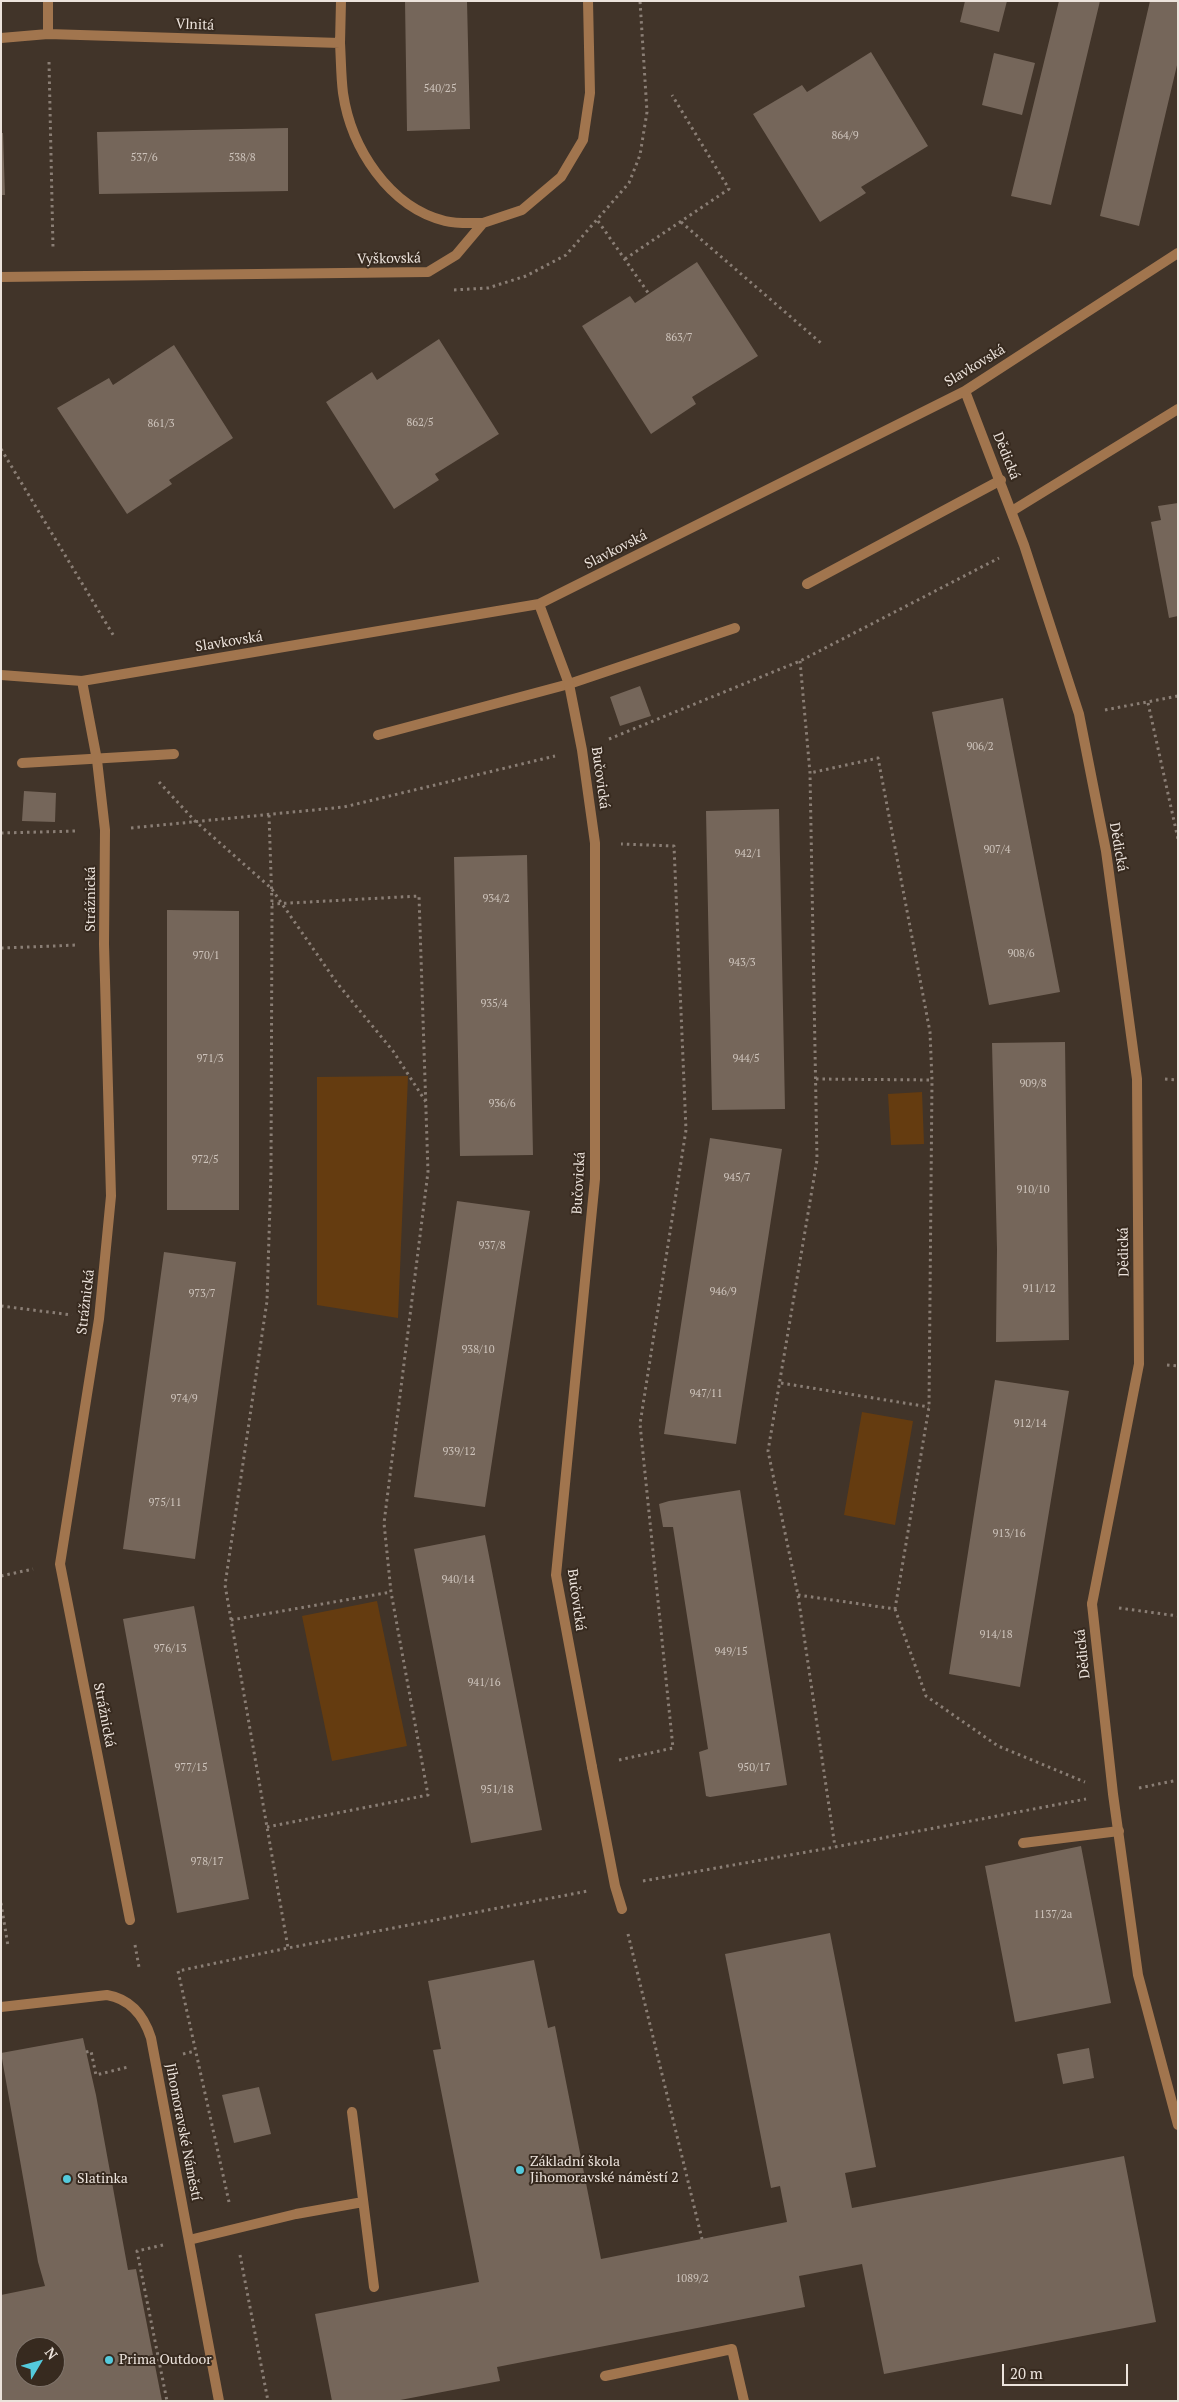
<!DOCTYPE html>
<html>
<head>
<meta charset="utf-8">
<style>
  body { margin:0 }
  #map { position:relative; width:1179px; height:2402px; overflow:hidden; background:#413429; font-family:"PT Serif",serif }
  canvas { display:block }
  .frame { position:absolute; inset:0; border:2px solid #ece3dc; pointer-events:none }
  .north { position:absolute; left:15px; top:2337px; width:50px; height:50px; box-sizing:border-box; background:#372a1f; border:1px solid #7f746b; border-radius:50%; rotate:53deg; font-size:14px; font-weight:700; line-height:20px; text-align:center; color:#ece3dc }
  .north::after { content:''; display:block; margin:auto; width:18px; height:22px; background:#54cadc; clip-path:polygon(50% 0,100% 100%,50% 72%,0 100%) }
  .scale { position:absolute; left:1002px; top:2364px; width:126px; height:22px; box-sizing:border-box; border:2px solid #ece3dc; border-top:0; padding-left:6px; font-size:15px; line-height:18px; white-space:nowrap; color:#ece3dc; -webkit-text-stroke:4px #372a1f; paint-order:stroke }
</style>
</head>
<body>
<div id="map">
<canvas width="1179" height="2402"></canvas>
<div class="frame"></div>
<div class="north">N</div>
<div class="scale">20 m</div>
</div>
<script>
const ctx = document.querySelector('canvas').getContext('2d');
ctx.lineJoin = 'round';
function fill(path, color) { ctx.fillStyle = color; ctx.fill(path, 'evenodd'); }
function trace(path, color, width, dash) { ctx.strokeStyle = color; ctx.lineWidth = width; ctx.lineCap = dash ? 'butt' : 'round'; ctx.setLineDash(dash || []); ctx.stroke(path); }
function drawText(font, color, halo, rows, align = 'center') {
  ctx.font = font + ' "PT Serif",serif'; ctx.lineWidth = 4; ctx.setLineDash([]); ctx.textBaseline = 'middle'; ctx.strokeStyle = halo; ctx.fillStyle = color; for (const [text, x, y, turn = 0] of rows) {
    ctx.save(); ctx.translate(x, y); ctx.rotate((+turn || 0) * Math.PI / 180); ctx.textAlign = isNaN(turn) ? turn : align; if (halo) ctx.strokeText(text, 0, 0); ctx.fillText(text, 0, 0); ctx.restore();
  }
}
fill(new Path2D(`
  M 408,1076 L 398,1318 L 317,1305 L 317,1077 Z
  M 922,1092 L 924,1144 L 891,1145 L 888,1094 Z
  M 862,1412 L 913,1421 L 895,1525 L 844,1515 Z
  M 377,1601 L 407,1746 L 332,1761 L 302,1616 Z`), '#653c10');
fill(new Path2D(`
  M 405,1 L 467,1 L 470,129 L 407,131 Z
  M 965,1 L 1007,1 L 999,32 L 960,22 Z
  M 1059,1 L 1100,1 L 1051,205 L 1011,196 Z
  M 1150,1 L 1178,1 L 1178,61 L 1139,226 L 1100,216 Z
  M 871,52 L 928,146 L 861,187 L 866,193 L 820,222 L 753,114 L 802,85 L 807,92 Z
  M 994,53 L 1035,63 L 1022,115 L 982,105 Z
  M 288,128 L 288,191 L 99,194 L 97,132 Z
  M 1,133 L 3,133 L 5,195 L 1,195 Z
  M 697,262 L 758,356 L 692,397 L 696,404 L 651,434 L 582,326 L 630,296 L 635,303 Z
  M 439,339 L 499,434 L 435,474 L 439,480 L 394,509 L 326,402 L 372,372 L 377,380 Z
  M 174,345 L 233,438 L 169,480 L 172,484 L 127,514 L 57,408 L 109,378 L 113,385 Z
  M 1178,503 L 1178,616 L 1169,618 L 1151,522 L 1161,520 L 1158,506 Z
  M 640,686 L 651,716 L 620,726 L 610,697 Z
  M 1003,698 L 1060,992 L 989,1005 L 932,712 Z
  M 24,791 L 56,793 L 55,822 L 22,821 Z
  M 779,809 L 785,1109 L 712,1110 L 706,811 Z
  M 527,855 L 533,1155 L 460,1156 L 454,857 Z
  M 167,910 L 239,911 L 239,1210 L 167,1210 Z
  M 1065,1042 L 1069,1340 L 996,1342 L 997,1249 L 992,1043 Z
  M 710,1138 L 782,1149 L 736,1444 L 664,1434 Z
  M 457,1201 L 530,1211 L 485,1507 L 414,1497 Z
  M 164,1252 L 236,1262 L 195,1559 L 123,1549 Z
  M 995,1380 L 1069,1391 L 1020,1687 L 949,1674 Z
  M 740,1490 L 787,1785 L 710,1797 L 706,1796 L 699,1752 L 708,1749 L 673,1527 L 663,1527 L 659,1504 L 669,1501 Z
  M 485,1535 L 542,1830 L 471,1843 L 414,1549 Z
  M 194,1606 L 249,1899 L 177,1913 L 123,1619 Z
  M 1081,1846 L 1111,2003 L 1015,2022 L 985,1866 Z
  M 830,1933 L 876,2167 L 845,2173 L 852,2208 L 1124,2156 L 1156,2322 L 884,2374 L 862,2264 L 799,2276 L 805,2307 L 497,2367 L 500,2381 L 395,2401 L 332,2401 L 315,2314 L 479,2282 L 433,2050 L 441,2049 L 428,1981 L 534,1960 L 548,2028 L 555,2026 L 601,2259 L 787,2222 L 780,2186 L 771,2188 L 725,1954 Z
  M 83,2038 L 96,2095 L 128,2270 L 136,2269 L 162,2401 L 1,2401 L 1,2295 L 45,2286 L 38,2262 L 1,2053 ZM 25,2347 L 55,2347 L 55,2377 L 25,2377 Z
  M 1089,2048 L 1094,2078 L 1063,2084 L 1057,2054 Z
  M 259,2087 L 271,2134 L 234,2143 L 222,2095 Z`), '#75665a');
trace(new Path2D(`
  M 49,62 L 53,248
  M 598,221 L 649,294
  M 681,222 L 822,344
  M 625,259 L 729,189 L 672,95
  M 454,290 L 488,288 L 526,276 L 566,255 L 629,183 L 640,155 L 647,112 L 640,1
  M 1,449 L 115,638
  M 800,661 L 810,773 L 817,1160 L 768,1451 L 798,1595 L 835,1847
  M 1148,703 L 1178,839
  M 1105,710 L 1178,696
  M 609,739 L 800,661 L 999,558
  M 159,782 L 195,821 L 271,888 L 337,983 L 393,1051 L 426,1102
  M 269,815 L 272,904 L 271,1172 L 267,1301 L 225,1585 L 288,1948
  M 131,828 L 344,807 L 555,756
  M 1,833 L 77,831
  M 1,948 L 78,945
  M 816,1079 L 932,1080
  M 1165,1079 L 1178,1080
  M 1,1306 L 72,1315
  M 1167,1365 L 1178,1366
  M 781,1383 L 929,1407
  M 1,1576 L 33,1569
  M 798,1595 L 895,1609 L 929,1407 L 932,1080 L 930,1032 L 878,758 L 810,773
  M 1119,1608 L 1178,1616
  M 895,1609 L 926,1696 L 998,1746 L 1085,1782
  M 231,1620 L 391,1592
  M 619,1760 L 673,1748 L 640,1424 L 686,1130 L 674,846 L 621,844
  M 1139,1788 L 1178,1780
  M 267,1827 L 428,1795 L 391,1592 L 384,1523 L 428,1172 L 419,896 L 272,904
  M 643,1881 L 835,1847 L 1086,1799
  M 1,1903 L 8,1946
  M 628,1934 L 702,2239
  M 135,1945 L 139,1967
  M 86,2052 L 91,2051 L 96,2075 L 128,2067
  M 183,2054 L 195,2051
  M 229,2202 L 178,1971 L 288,1948 L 588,1891
  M 163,2245 L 137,2251 L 167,2401
  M 240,2255 L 268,2401`), '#8a7e75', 3, [2.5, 4]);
trace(new Path2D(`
  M 1012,511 L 1178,409
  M 807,584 L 1001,480
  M 378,735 L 569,684 L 735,628
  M 22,763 L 174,754
  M 592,1767 L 615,1886 L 622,1909
  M 1023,1843 L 1119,1831
  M 352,2112 L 374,2287
  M 189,2240 L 296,2214 L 363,2202`), '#a1754e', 10);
trace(new Path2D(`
  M 1092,1604 L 1113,1794 L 1138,1975 L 1178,2125
  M 605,2376 L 732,2349 L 744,2401`), '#a1754e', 10);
trace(new Path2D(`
  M 48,34 L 48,1
  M 1,38 L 48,34 L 340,43 L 341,1
  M 340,43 C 341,60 341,77 343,93 C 351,148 389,207 445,221 C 457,224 471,223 483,223
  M 1,277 L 428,272 L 456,255 L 483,223 L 522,210 L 561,177 L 583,140 L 590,93 L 588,1
  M 965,391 L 1024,545 L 1079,714 L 1106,851 L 1137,1079 L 1139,1364 L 1092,1604
  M 539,604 L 569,684 L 582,750 L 595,843 L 595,1179 L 556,1575 L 592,1767
  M 1,675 L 82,681 L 539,604 L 965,391 L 1178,253
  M 82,681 L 97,760 L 105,830 L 104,944 L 111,1196 L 99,1319 L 60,1564 L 130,1920
  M 1,2007 L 107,1995 C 130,1999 144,2016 151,2038 L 219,2401`), '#a1754e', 10);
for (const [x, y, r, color] of [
  [520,2170,5,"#54cadc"],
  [67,2179,5,"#54cadc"],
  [109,2360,5,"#54cadc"]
]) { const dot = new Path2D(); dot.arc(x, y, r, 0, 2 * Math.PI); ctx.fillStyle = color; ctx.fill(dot); trace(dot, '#372a1f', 2); }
drawText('11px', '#cec4bc', null, [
  ["540/25",440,89],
  ["864/9",845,136],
  ["537/6",144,158],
  ["538/8",242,158],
  ["863/7",679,338],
  ["862/5",420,423],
  ["861/3",161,424],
  ["906/2",980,747],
  ["907/4",997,850],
  ["942/1",748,854],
  ["934/2",496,899],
  ["908/6",1021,954],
  ["970/1",206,956],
  ["943/3",742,963],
  ["935/4",494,1004],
  ["971/3",210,1059],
  ["944/5",746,1059],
  ["909/8",1033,1084],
  ["936/6",502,1104],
  ["972/5",205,1160],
  ["945/7",737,1178],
  ["910/10",1033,1190],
  ["937/8",492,1246],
  ["911/12",1039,1289],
  ["946/9",723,1292],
  ["973/7",202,1294],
  ["938/10",478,1350],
  ["947/11",706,1394],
  ["974/9",184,1399],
  ["912/14",1030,1424],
  ["939/12",459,1452],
  ["975/11",165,1503],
  ["913/16",1009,1534],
  ["940/14",458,1580],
  ["914/18",996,1635],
  ["976/13",170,1649],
  ["949/15",731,1652],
  ["941/16",484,1683],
  ["977/15",191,1768],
  ["950/17",754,1768],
  ["951/18",497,1790],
  ["978/17",207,1862],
  ["1137/2a",1053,1915],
  ["1089/2",692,2279]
]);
drawText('14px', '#ece3dc', '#372a1f', [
  ["Vlnitá",195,25,2],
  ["Vyškovská",389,259,-1],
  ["Slavkovská",975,366,-31],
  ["Dědická",1006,456,68],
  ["Slavkovská",616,550,-27],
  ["Slavkovská",229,642,-9],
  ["Bučovická",600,778,82],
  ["Dědická",1118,847,80],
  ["Strážnická",91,899,-90],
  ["Bučovická",579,1183,-87],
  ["Dědická",1124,1252,-91],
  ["Strážnická",86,1302,-83],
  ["Bučovická",576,1600,82],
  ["Dědická",1083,1654,-96],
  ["Strážnická",104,1715,79],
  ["Jihomoravské Náměstí",183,2132,79]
]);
drawText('14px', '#ece3dc', '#372a1f', [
  ["Základní škola",530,2162],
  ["Jihomoravské náměstí 2",530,2178],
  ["Slatinka",77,2179],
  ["Prima Outdoor",119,2360]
], 'left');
</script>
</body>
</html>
